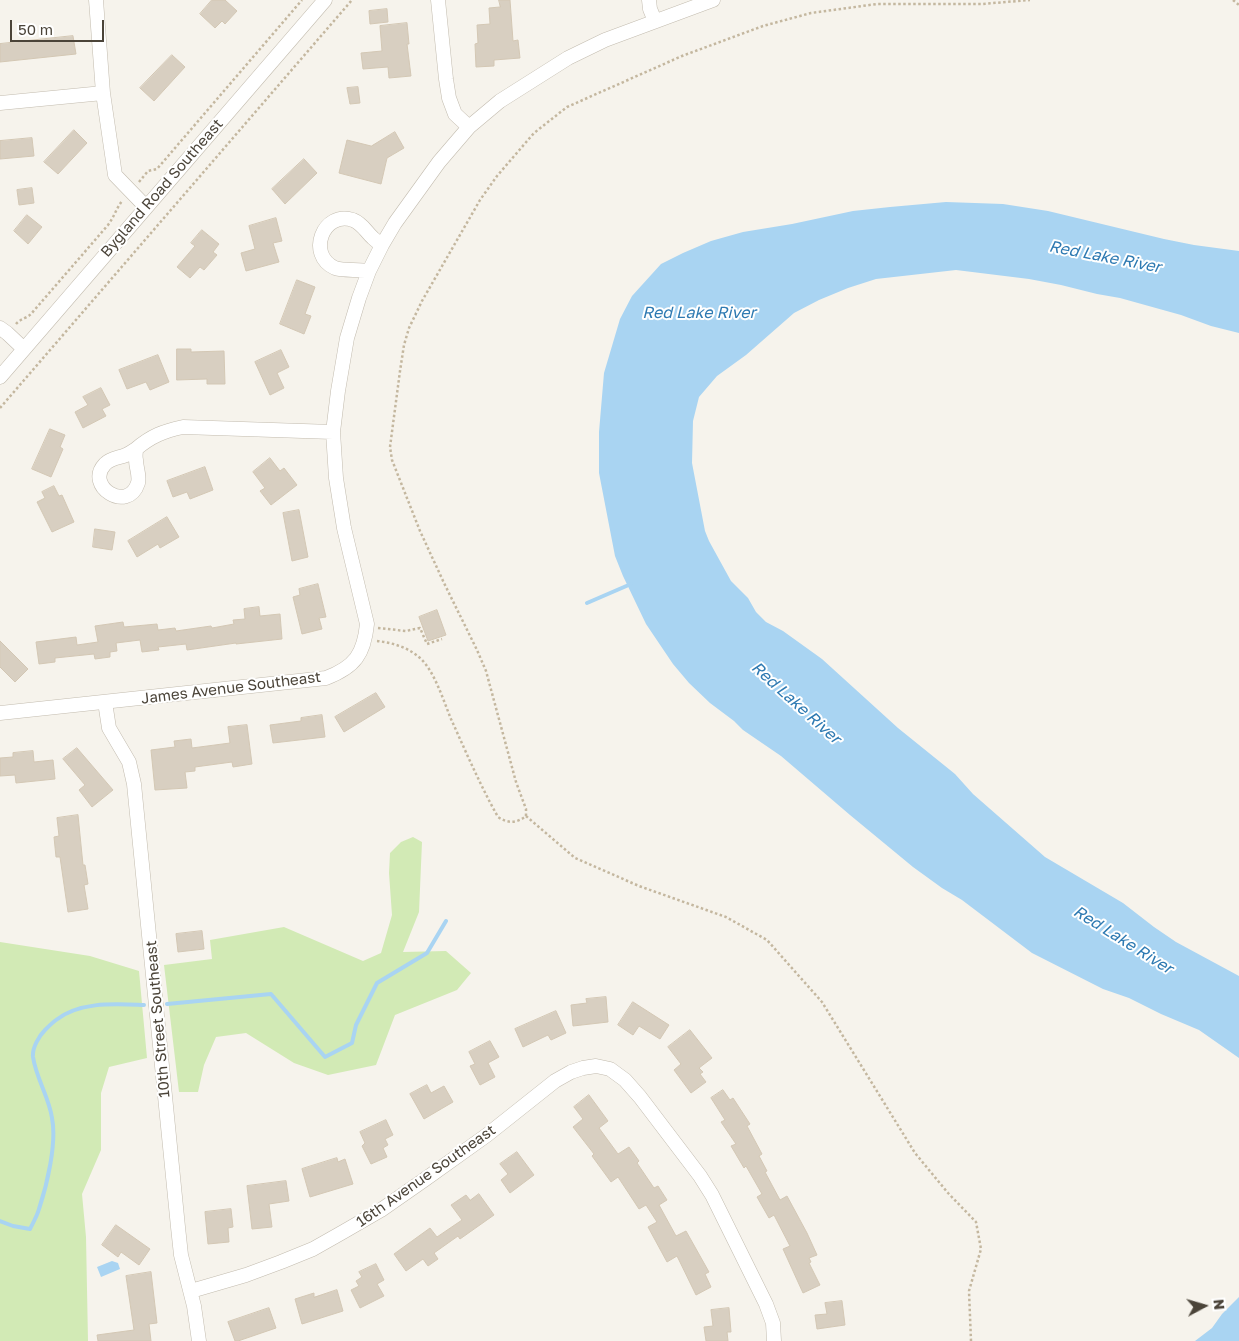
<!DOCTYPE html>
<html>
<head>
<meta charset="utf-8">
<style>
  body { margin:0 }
  #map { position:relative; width:1239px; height:1341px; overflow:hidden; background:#f6f3ec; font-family:"Golos Text",sans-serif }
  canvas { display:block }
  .north { position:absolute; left:1179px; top:1281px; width:50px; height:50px; -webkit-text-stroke:4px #fff; paint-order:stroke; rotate:84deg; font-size:14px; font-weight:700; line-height:20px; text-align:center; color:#4b4439 }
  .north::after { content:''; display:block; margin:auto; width:18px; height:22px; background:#4b4439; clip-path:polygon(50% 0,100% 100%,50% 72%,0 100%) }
  .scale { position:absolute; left:10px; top:20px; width:94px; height:22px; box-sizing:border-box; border:2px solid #4b4439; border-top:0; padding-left:6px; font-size:15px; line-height:18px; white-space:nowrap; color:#4b4439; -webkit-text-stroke:4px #fff; paint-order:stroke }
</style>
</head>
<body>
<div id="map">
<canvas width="1239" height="1341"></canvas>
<div class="north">N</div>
<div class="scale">50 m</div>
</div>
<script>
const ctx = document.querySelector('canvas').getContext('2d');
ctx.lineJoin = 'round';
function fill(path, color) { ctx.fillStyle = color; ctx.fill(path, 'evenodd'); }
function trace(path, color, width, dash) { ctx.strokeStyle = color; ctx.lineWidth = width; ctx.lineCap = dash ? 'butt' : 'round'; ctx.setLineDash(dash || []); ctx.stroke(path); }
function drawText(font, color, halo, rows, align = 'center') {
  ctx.font = font + ' "Golos Text",sans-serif'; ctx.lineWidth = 4; ctx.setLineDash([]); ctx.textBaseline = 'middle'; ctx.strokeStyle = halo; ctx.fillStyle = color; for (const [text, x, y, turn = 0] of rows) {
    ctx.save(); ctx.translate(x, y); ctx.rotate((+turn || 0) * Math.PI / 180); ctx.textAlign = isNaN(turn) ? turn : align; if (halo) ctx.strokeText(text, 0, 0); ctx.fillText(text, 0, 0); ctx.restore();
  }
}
fill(new Path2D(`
  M 413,837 L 422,842 L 419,912 L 403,952 L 446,951 L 471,973 L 457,990 L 395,1015 L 376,1065 L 328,1075 L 294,1063 L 246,1033 L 216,1037 L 204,1065 L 198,1092 L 179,1092 L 164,965 L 212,959 L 210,940 L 284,927 L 363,961 L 381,953 L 392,915 L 389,873 L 390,853 L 401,842 Z
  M 0,942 L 90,956 L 139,971 L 147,1058 L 109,1067 L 101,1093 L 101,1150 L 82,1194 L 86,1237 L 88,1341 L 0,1341 Z`), '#d2eab5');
fill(new Path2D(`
  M 946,202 L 1003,204 L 1048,211 L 1164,239 L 1194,245 L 1239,251 L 1239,333 L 1211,326 L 1181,315 L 1120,298 L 1097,294 L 1061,285 L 1029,279 L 956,270 L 876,279 L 848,288 L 819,300 L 794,313 L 746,355 L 717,376 L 699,397 L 693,421 L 692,463 L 705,531 L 709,541 L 731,581 L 748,598 L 756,612 L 766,622 L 783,631 L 822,659 L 898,728 L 955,774 L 973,794 L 1045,857 L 1123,903 L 1154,927 L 1176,942 L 1239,976 L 1239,1058 L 1199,1030 L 1161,1014 L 1129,998 L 1103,989 L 1032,953 L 962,900 L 942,888 L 913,867 L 850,815 L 781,756 L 743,730 L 734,721 L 710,703 L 689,683 L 673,664 L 646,624 L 623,576 L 615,556 L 599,473 L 599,432 L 604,373 L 620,319 L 632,296 L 661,264 L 683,253 L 711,241 L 743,232 L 792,224 L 853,211 L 890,207 Z
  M 112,1261 L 118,1263 L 120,1269 L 101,1277 L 97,1267 Z
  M 1239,1297 L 1239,1341 L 1195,1341 L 1212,1328 L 1222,1314 Z`), '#a9d4f2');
trace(new Path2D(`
  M 587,603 L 631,584
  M 167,1004 L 271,994 L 325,1057 L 352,1043 L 356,1025 L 377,983 L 427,953 L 446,921
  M 0,1221 L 13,1226 L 30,1229 C 33,1223 37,1216 39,1209 C 47,1185 57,1143 52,1118 C 49,1097 36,1078 33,1057 C 32,1048 39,1036 45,1030 C 48,1027 52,1023 56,1020 C 80,1001 116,1004 144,1005`), '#a9d4f2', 4);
const building = new Path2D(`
  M 212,0 L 225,0 L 237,11 L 225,24 L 222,21 L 215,28 L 200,14 Z
  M 499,0 L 510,0 L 513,41 L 518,40 L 520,58 L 494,60 L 494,66 L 476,67 L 475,44 L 478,43 L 477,25 L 490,24 L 489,8 L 500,7 Z
  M 387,9 L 388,22 L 370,24 L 369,11 Z
  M 407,23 L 409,44 L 407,44 L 411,76 L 389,78 L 388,67 L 363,69 L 361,53 L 382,51 L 380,26 Z
  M 73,36 L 76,54 L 0,62 L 0,44 Z
  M 172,55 L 185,67 L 154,101 L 140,88 Z
  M 358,87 L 360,103 L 350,104 L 347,88 Z
  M 74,130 L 87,143 L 58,174 L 44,162 Z
  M 395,132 L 404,148 L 387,158 L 381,184 L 339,173 L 347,140 L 371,146 Z
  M 32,138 L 34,156 L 0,159 L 0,141 Z
  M 304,159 L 317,173 L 285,204 L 272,189 Z
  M 32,188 L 34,203 L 19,205 L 17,190 Z
  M 27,215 L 42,227 L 28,244 L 14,231 Z
  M 276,218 L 282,241 L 273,243 L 279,262 L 246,271 L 241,253 L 255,249 L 249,226 Z
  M 202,230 L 219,244 L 213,252 L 217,255 L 204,270 L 200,267 L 190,278 L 177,267 L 195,246 L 191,243 Z
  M 297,280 L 315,287 L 305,314 L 311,316 L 304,334 L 280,324 Z
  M 177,349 L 191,349 L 191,352 L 224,351 L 225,384 L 207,384 L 207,379 L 177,380 Z
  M 281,350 L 289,367 L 277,373 L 284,388 L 270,395 L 255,362 Z
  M 158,355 L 169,382 L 150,390 L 146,382 L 127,389 L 119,370 Z
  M 101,388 L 110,405 L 102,409 L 106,416 L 83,428 L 75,412 L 88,405 L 83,397 Z
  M 50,429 L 65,435 L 60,447 L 63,449 L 51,477 L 32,469 Z
  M 270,458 L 280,471 L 284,468 L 297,485 L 271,505 L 260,491 L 265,488 L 253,472 Z
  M 205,467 L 213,490 L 190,499 L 187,492 L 173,497 L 167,481 Z
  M 54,486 L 59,496 L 62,495 L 74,522 L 52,532 L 37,502 L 45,498 L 42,492 Z
  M 299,510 L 308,557 L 292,561 L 283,513 Z
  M 167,517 L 179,537 L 160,548 L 158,544 L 137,557 L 128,541 Z
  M 95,529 L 115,532 L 112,550 L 93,547 Z
  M 318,584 L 326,617 L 319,618 L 322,629 L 302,634 L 293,597 L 300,595 L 299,589 Z
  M 259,607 L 260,616 L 280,614 L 282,639 L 236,644 L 236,643 L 187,650 L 186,644 L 158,647 L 159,650 L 142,652 L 140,640 L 116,643 L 117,651 L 110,652 L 110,657 L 95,659 L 94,654 L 55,658 L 55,662 L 39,664 L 36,642 L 76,637 L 77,645 L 98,642 L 95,626 L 123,622 L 124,627 L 157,624 L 158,630 L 175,628 L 176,631 L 211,626 L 212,628 L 234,624 L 233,620 L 245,619 L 244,609 Z
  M 437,610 L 446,635 L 428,641 L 419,617 Z
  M 0,641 L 28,669 L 15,682 L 0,667 Z
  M 376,693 L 385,707 L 344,732 L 335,717 Z
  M 322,715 L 325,737 L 273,743 L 270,725 L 301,721 L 301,718 Z
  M 247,725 L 252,764 L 233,767 L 232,762 L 195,767 L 195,771 L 185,772 L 187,788 L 155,790 L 151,750 L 175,747 L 174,741 L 191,739 L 192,748 L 230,743 L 228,727 Z
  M 77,748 L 113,790 L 92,807 L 79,790 L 85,785 L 63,759 Z
  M 33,751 L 34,762 L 53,760 L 55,779 L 16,783 L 15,775 L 0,776 L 0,758 L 13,757 L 13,753 Z
  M 78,815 L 83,865 L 85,865 L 88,884 L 84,885 L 88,909 L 68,912 L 60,857 L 56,857 L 54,837 L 59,836 L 57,818 Z
  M 202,931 L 204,949 L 178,952 L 176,934 Z
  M 606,997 L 608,1022 L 573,1026 L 571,1005 L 587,1003 L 586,999 Z
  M 633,1002 L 669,1025 L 660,1039 L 639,1026 L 633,1035 L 618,1025 Z
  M 556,1011 L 566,1033 L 551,1040 L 548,1035 L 523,1047 L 515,1029 Z
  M 690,1030 L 712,1058 L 699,1068 L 703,1072 L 700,1074 L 706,1082 L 691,1093 L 674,1070 L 681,1064 L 668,1047 Z
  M 490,1041 L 499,1057 L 488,1063 L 495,1077 L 480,1085 L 470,1066 L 475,1064 L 469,1052 Z
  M 427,1085 L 431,1093 L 444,1086 L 453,1102 L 424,1119 L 410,1094 Z
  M 723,1090 L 730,1100 L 733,1098 L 750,1124 L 747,1126 L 762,1154 L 759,1156 L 767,1171 L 765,1172 L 780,1200 L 787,1196 L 807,1233 L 817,1255 L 809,1258 L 811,1262 L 809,1263 L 820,1285 L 803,1293 L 783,1249 L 790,1246 L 774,1215 L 769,1218 L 757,1197 L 762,1194 L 746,1166 L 744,1168 L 731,1146 L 736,1144 L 721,1122 L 725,1120 L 711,1098 Z
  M 589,1095 L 608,1121 L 599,1128 L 618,1154 L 629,1147 L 639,1161 L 637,1163 L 654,1188 L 658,1186 L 667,1200 L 659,1205 L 676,1236 L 686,1231 L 709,1272 L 705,1274 L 711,1287 L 696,1295 L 677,1256 L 667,1262 L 648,1227 L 657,1222 L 646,1205 L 639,1209 L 618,1177 L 611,1182 L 592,1156 L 594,1154 L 573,1127 L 583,1119 L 574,1107 Z
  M 386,1120 L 393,1135 L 385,1139 L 388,1145 L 383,1148 L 387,1157 L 371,1164 L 362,1146 L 365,1143 L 360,1132 Z
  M 517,1152 L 534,1175 L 510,1193 L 501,1180 L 508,1174 L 500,1164 Z
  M 337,1158 L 338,1162 L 345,1159 L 353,1184 L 310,1197 L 302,1169 Z
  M 286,1181 L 289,1201 L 269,1204 L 272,1227 L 252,1229 L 247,1186 Z
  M 479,1194 L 494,1215 L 460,1239 L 458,1236 L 434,1253 L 438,1259 L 428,1266 L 423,1259 L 406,1271 L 394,1254 L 430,1228 L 437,1237 L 462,1220 L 451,1205 L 466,1195 L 470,1200 Z
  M 231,1209 L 233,1227 L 228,1228 L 229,1242 L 208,1244 L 205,1212 Z
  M 116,1225 L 150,1249 L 139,1265 L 121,1252 L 118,1257 L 102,1245 Z
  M 376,1264 L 384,1280 L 377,1284 L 384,1296 L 360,1308 L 351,1290 L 359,1286 L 356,1281 L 362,1277 L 359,1272 Z
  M 151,1272 L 157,1323 L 149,1324 L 151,1341 L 98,1341 L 97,1335 L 134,1330 L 126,1276 Z
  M 337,1290 L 343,1311 L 302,1324 L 295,1299 L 314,1293 L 314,1297 Z
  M 842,1301 L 845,1325 L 817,1329 L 815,1315 L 827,1314 L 825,1303 Z
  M 269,1308 L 276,1328 L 238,1341 L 235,1341 L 228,1322 Z
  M 729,1308 L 731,1332 L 727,1332 L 728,1341 L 706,1341 L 704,1327 L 713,1326 L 711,1310 Z`);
fill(building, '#d8cfc1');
trace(building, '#d3c7b4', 1);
const minor = new Path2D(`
  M 96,0 L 103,93 L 115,175 L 146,207
  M 438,0 L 446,79 L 449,98 L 455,114 L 469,127
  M 649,0 L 650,9 L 655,21
  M 0,103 L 103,93
  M 369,271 C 358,269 343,271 335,268 C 306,255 323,210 353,220 C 363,224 366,232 373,238 C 376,241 379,243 382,245
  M 0,328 L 7,333 L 24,349
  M 0,377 L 325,0
  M 136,449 C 151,436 164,431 183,427 L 333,432
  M 136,449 C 136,452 135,456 136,460 C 136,468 140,475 138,483 C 128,514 84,486 105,464 C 111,458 119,458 126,455 C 130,453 133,451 136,449 Z
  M 105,702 L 109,728 L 129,762 L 134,784 L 178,1227 L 181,1255 L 194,1306 L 199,1341
  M 0,713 L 326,678 C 355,667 364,654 367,624 L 344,528 L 336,478 L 333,432 L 338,391 L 347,338 L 359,298 L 369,271 L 382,245 L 395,223 L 439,162 L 469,127 L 500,101 L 568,58 L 605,40 L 713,0
  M 191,1291 L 246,1275 L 281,1262 L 313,1249 L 343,1232 L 381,1210 L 424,1180 L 487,1135 L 555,1081 L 571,1072 L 583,1068 L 596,1066 L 610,1069 L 625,1080 L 640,1097 L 700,1176 L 712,1195 L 766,1304 L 773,1323 L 774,1341`);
trace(minor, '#c2bbae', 15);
trace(new Path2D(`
  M 1233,0 L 1239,5
  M 139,182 L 148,171 L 157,169 L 302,0
  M 16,324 C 20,319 27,318 31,314 L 108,225 C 114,217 116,209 122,201
  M 0,408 L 352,0
  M 378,628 L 406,631 L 420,628 L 427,644 L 442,639
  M 377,641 C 396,643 416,650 427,666 C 438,682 444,702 451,719 C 466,752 480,785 498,817 C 507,823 516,824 526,816 L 526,809 L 516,782 L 486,671 L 477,650 L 444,583 L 420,531 L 392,460 L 390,447 L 400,371 L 404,345 L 409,328 L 422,301 L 480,200 L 497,176 L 534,133 L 567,107 L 682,56 L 763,26 L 811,13 L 877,4 L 982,4 L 1030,0
  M 526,816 L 575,858 L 639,886 L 726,917 L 767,940 L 822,1002 L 915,1153 L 948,1193 L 976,1222 L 981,1249 L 969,1291 L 971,1341`), '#c4b79f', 2.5, [2.5, 2.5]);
trace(minor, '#fff', 14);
drawText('15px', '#4b4439', '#fff', [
  ["Bygland Road Southeast",162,188,-49],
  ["James Avenue Southeast",231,688,-7],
  ["10th Street Southeast",158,1019,-95],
  ["16th Avenue Southeast",426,1176,-35]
]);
drawText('italic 16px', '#2e7ab2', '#fff', [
  ["Red Lake River",1105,257,11],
  ["Red Lake River",699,313],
  ["Red Lake River",796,703,42],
  ["Red Lake River",1123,940,32]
]);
</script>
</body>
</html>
